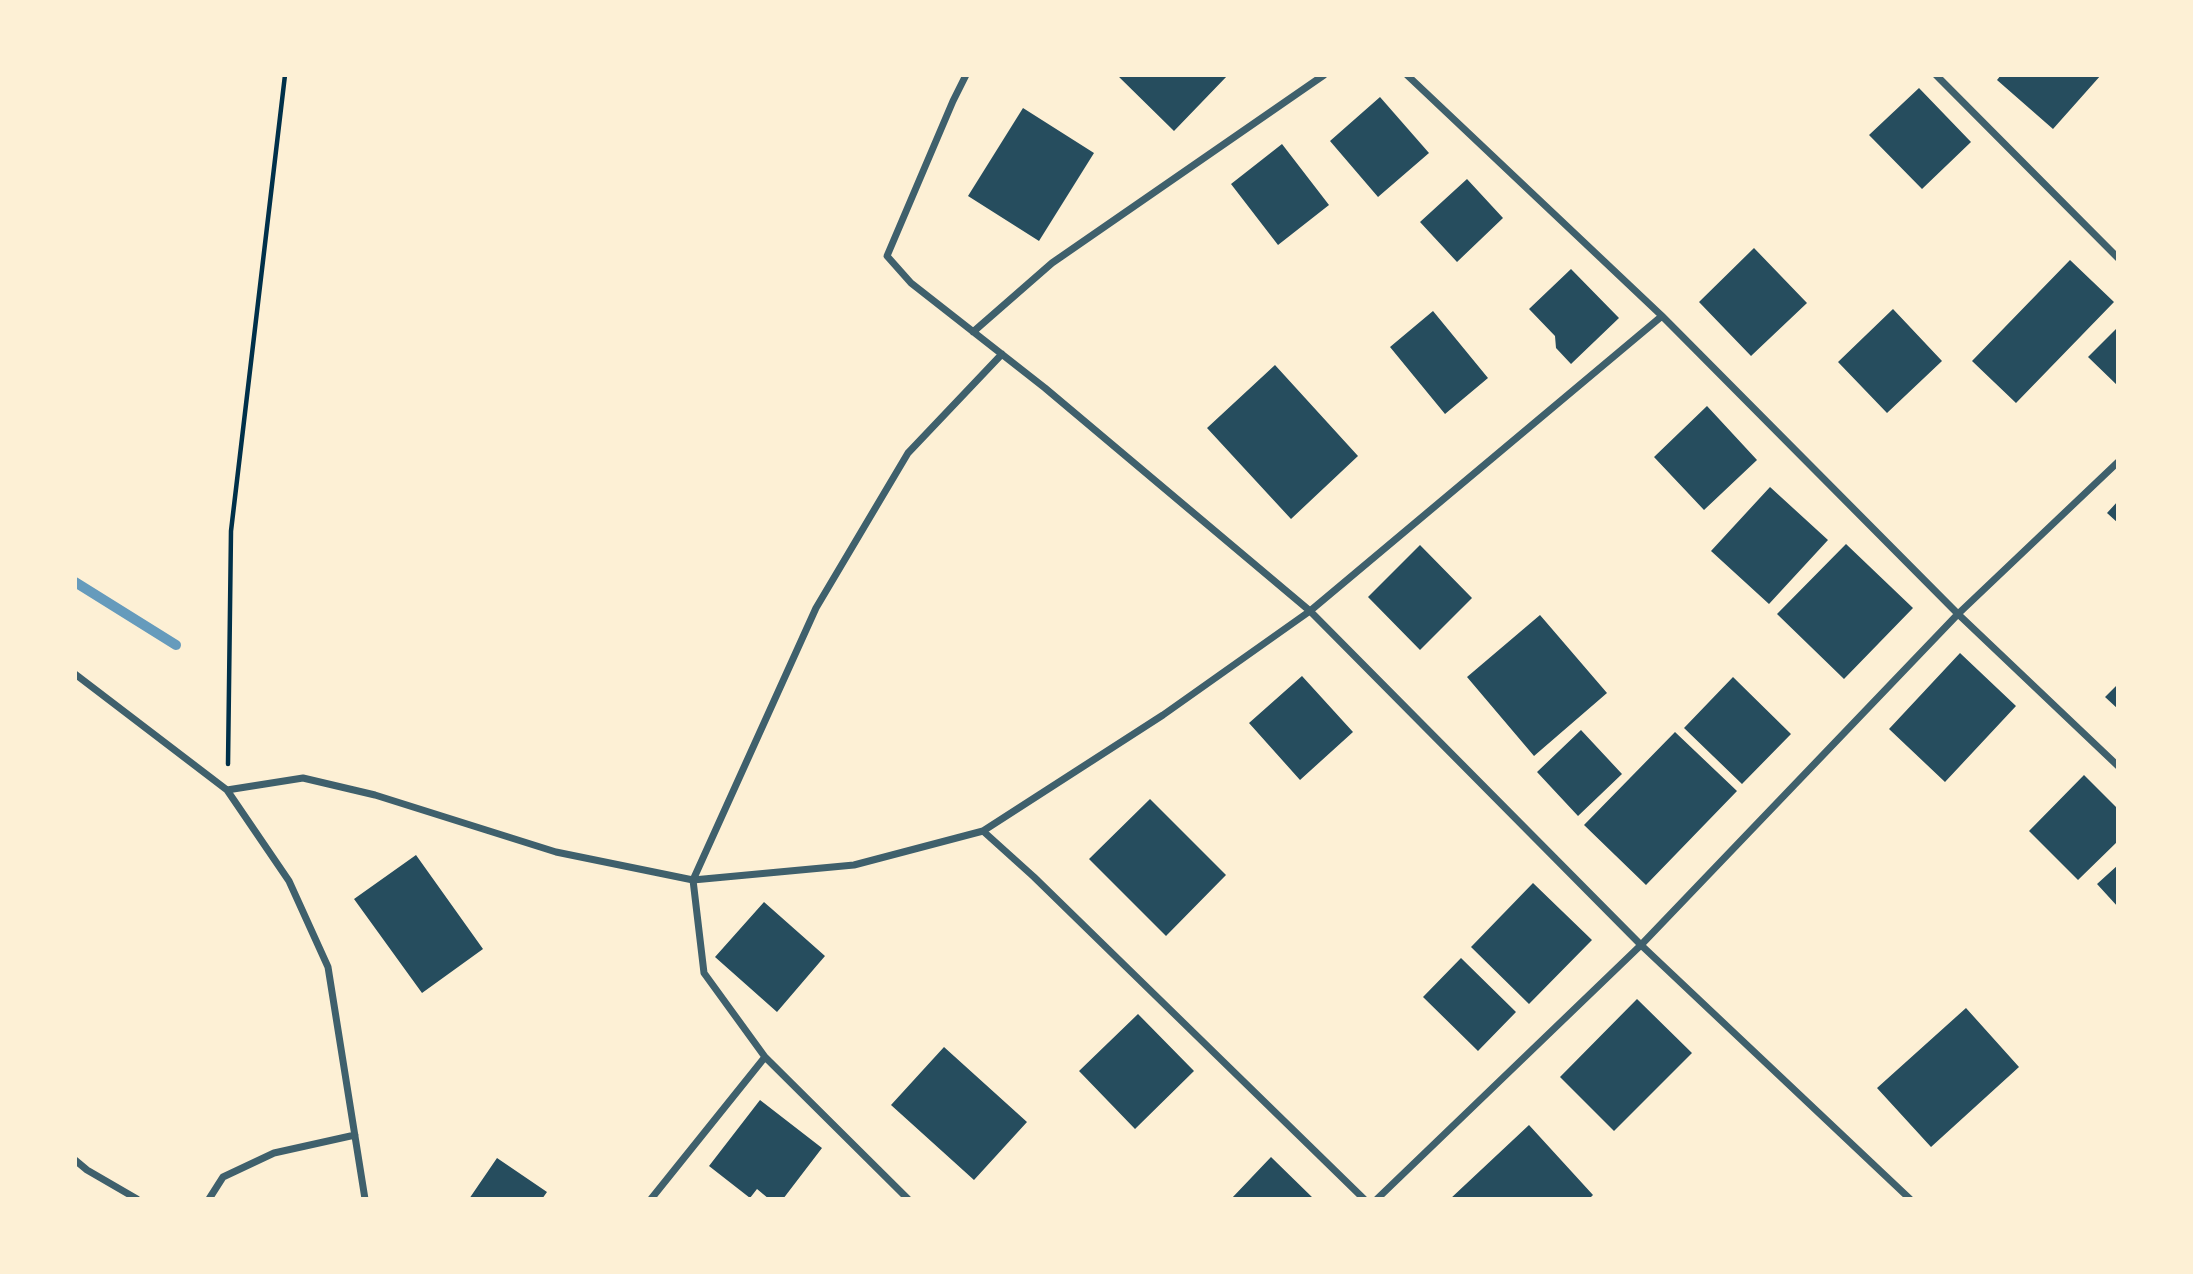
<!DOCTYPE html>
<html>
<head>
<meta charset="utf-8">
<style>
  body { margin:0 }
  #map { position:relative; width:2193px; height:1274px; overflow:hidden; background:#fdf0d5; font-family:Inter,sans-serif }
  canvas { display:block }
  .frame { position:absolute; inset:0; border:77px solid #fdf0d5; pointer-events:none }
</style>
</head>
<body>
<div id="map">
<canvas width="2193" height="1274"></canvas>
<div class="frame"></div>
</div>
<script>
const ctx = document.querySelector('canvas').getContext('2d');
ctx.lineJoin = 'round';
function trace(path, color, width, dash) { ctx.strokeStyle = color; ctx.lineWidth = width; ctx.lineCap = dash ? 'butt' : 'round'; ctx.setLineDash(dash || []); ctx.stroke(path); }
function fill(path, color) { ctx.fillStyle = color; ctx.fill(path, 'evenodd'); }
trace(new Path2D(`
  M 75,582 L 176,645`), '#669bbc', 10);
fill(new Path2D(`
  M 1117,75 L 1228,75 L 1174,131 Z
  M 2001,75 L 2101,75 L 2053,129 L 1997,80 Z
  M 1919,88 L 1971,142 L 1922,189 L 1869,135 Z
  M 1380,97 L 1429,153 L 1378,197 L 1330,141 Z
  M 1023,108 L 1094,153 L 1039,241 L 968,196 Z
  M 1282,144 L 1329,205 L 1278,245 L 1231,184 Z
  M 1467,179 L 1503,218 L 1457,262 L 1420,222 Z
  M 1754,248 L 1807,303 L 1751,356 L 1699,302 Z
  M 2070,260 L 2114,302 L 2016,403 L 1972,361 Z
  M 1571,269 L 1619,318 L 1571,364 L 1556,348 L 1555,336 L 1529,309 Z
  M 1893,309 L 1942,361 L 1887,413 L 1838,362 Z
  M 1433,311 L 1488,378 L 1445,414 L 1390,347 Z
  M 2118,327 L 2118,386 L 2088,357 Z
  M 1275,365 L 1358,456 L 1291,519 L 1207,428 Z
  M 1707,406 L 1757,460 L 1704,510 L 1654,457 Z
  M 1770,487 L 1828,540 L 1769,604 L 1711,551 Z
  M 2118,501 L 2118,523 L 2107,513 Z
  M 1846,544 L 1913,608 L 1844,679 L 1777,614 Z
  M 1420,545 L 1472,598 L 1420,650 L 1368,597 Z
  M 1540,615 L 1607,693 L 1534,756 L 1467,677 Z
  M 1960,653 L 2016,706 L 1945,782 L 1889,729 Z
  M 1302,676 L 1353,732 L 1300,780 L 1249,723 Z
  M 1733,677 L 1791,734 L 1742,784 L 1684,728 Z
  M 2118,684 L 2118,709 L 2105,697 Z
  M 1581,730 L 1622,774 L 1578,816 L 1537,772 Z
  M 1675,732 L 1737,791 L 1646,885 L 1584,825 Z
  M 2084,775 L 2118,809 L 2118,841 L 2078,880 L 2029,831 Z
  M 1150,799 L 1226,875 L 1166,936 L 1089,859 Z
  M 416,855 L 483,949 L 422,993 L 354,899 Z
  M 2118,865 L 2118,907 L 2097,884 Z
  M 1533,883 L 1592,940 L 1529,1004 L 1471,947 Z
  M 764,902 L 825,956 L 777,1012 L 715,957 Z
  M 1461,958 L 1516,1012 L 1478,1051 L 1423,997 Z
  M 1637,999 L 1692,1053 L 1614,1131 L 1560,1077 Z
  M 1966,1008 L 2019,1067 L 1931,1147 L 1877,1088 Z
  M 1138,1014 L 1194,1071 L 1135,1129 L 1079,1071 Z
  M 944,1047 L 1027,1122 L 974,1180 L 891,1105 Z
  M 760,1100 L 822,1148 L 783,1199 L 769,1199 L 757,1189 L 750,1198 L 709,1166 Z
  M 1529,1125 L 1593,1195 L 1589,1199 L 1450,1199 Z
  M 1271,1157 L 1314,1199 L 1231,1199 Z
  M 497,1158 L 547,1192 L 542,1199 L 469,1199 Z`), '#264d5e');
trace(new Path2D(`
  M 228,764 L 231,531 L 285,75`), '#003049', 4.5);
trace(new Path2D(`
  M 966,75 L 953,101 L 887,256 L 911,283 L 1045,388 L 1310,611 L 1641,945 L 1910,1199
  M 1407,75 L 1662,316 L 1958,614 L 2118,766
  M 1936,75 L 2118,258
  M 973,332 L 1052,263 L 1324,75
  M 75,674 L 227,790 L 289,881 L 328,967 L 365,1199
  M 227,790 L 303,778 L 375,795 L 556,852 L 693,880 L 854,865 L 983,831 L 1163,715 L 1310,611 L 1662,316
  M 983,831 L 1034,877 L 1364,1199
  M 75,1160 L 87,1170 L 137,1199
  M 209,1199 L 223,1177 L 274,1153 L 355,1135
  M 651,1199 L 765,1057
  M 908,1199 L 765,1057 L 704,973 L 693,880 L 816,608 L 908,453 L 1002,354
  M 1377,1199 L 1641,945 L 1958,614 L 2118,462`), '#3f606c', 7);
</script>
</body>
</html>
